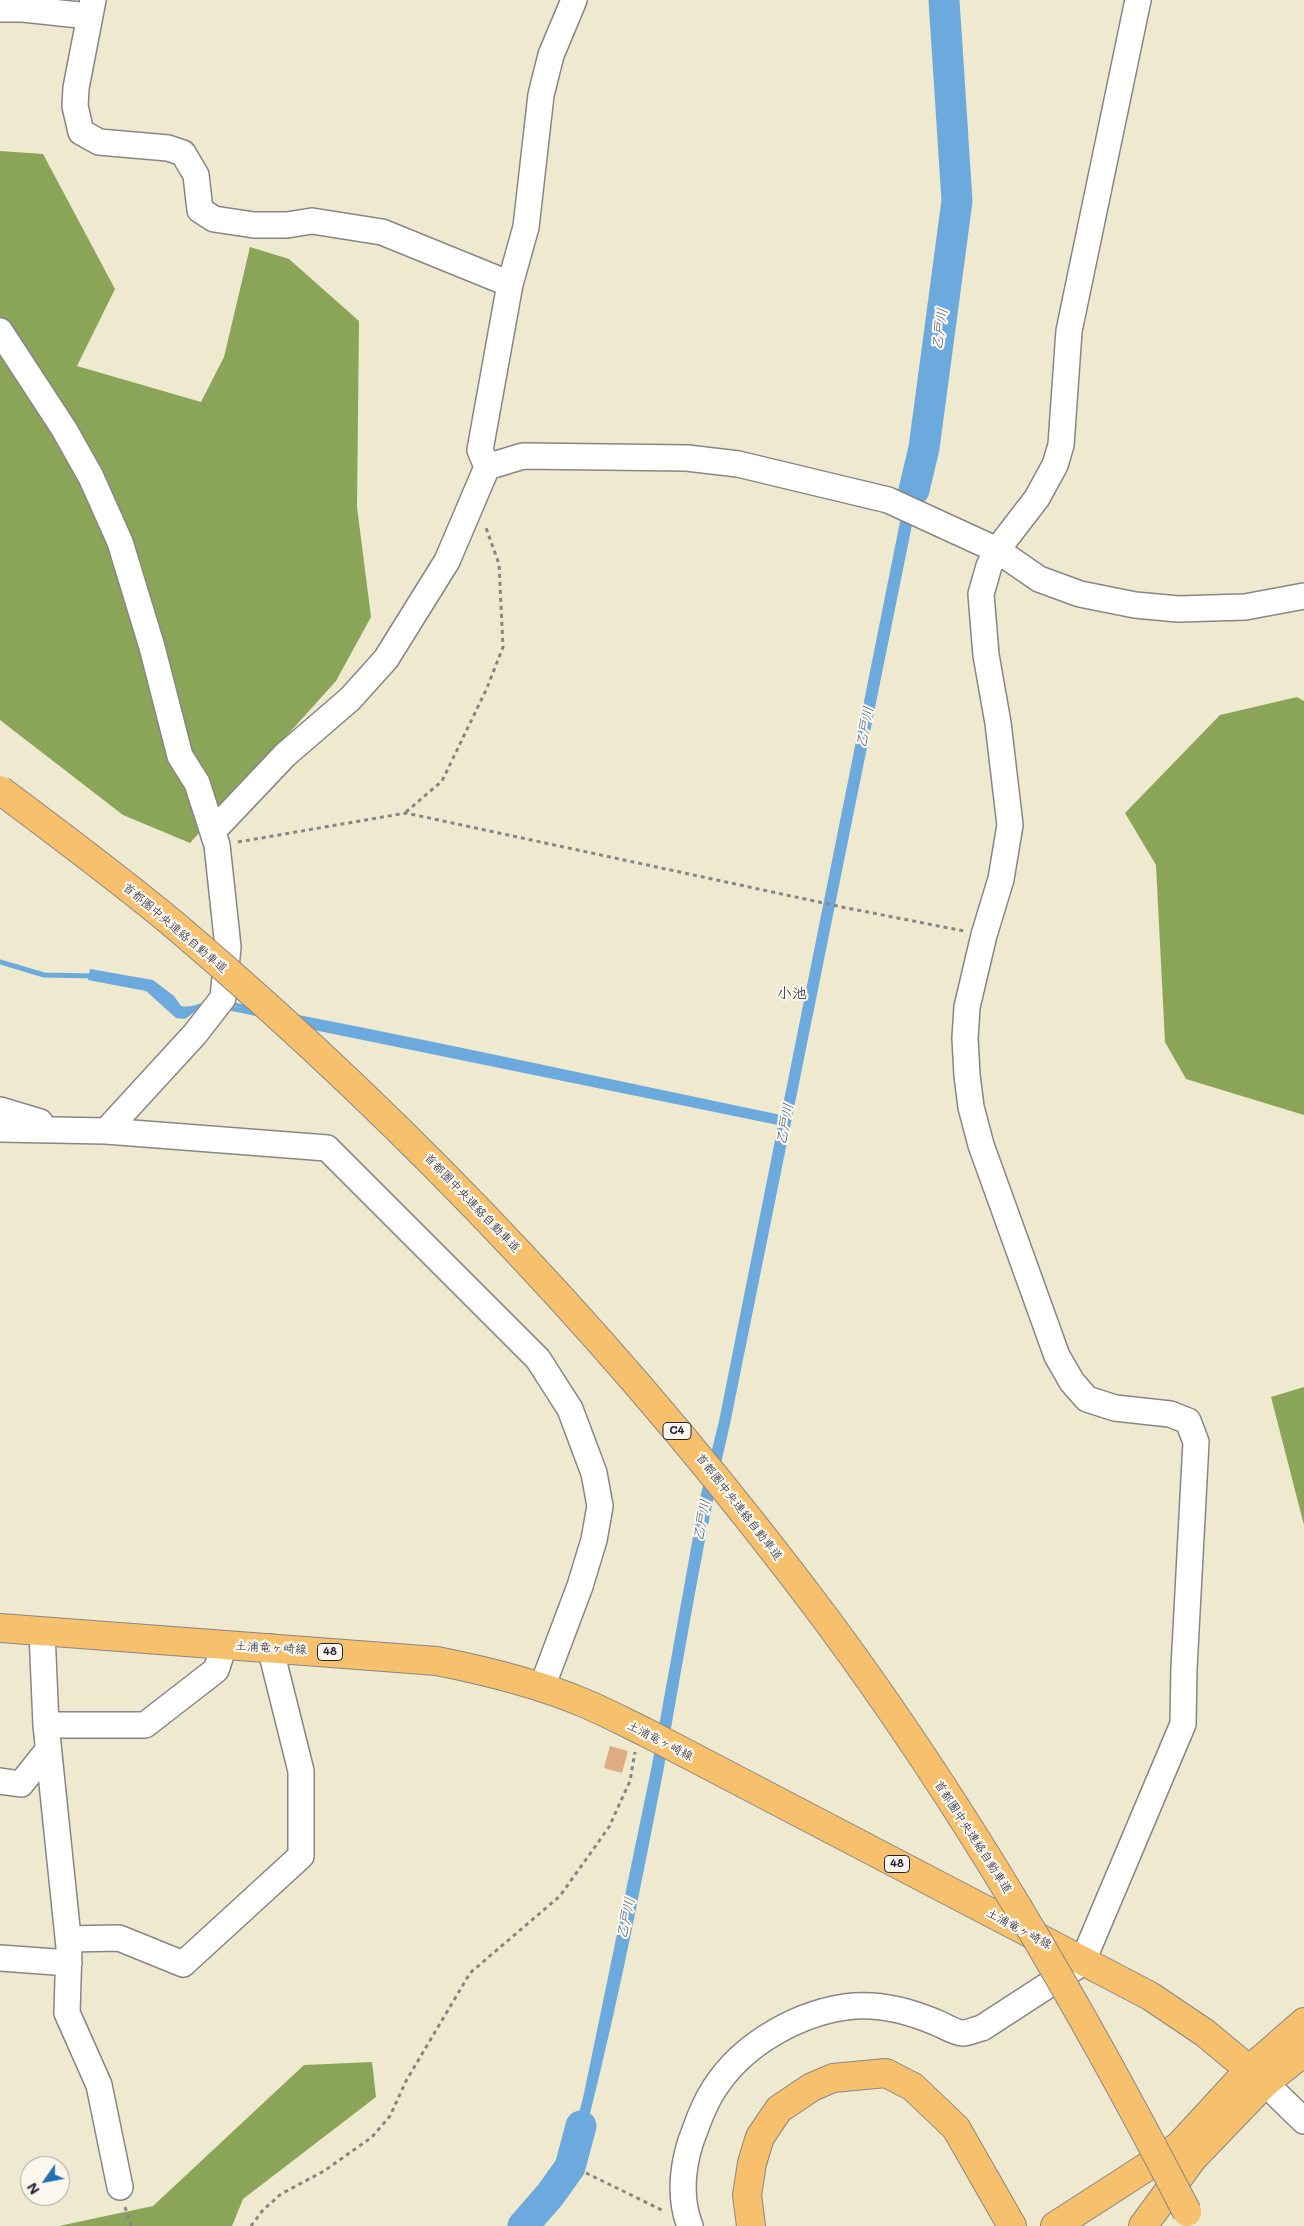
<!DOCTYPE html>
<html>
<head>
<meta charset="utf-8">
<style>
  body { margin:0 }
  #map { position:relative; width:1304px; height:2226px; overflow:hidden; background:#efe9cf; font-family:Mali,sans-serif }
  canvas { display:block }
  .north { position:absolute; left:20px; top:2156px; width:50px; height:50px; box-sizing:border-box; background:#fbf7ec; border:1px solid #a4a2a5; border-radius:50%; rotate:237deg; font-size:14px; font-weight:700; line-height:20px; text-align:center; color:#22223b }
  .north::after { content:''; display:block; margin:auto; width:18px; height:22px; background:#1f6fb2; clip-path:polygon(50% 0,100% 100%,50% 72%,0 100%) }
</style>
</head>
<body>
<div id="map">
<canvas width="1304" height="2226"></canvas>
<div class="north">N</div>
</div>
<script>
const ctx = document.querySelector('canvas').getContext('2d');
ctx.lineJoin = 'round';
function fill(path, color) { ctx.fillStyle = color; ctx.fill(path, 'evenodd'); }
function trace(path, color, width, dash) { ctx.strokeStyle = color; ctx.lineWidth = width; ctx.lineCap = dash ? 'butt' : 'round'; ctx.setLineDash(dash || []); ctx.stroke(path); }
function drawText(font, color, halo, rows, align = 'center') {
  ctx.font = font + ' Mali,"Klee One",sans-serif'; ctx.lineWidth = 4.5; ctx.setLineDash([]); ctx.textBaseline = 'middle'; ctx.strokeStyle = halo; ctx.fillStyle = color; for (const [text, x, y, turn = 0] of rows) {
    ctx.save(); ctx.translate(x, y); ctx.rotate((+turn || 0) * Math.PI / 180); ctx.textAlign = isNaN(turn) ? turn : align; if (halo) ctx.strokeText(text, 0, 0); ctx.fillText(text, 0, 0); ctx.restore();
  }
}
fill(new Path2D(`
  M 0,151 L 43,154 L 115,289 L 77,366 L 201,402 L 224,357 L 250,247 L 289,259 L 359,321 L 357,507 L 371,617 L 336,681 L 190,843 L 123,815 L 0,720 Z
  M 1297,697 L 1304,701 L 1304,1115 L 1186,1079 L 1165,1042 L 1156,865 L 1125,813 L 1220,715 Z
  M 1304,1387 L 1304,1525 L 1271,1397 Z
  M 372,2062 L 376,2097 L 243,2199 L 232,2226 L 59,2226 L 153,2206 L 304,2065 Z`), '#8aa558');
fill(new Path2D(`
  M 918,448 L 930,450 L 913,520 L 730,1424 C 703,1537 685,1652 664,1767 C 638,1902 611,2038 575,2171 L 564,2165 L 583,2098 L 652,1765 L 700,1498 L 719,1421 L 778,1125 L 314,1030 L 212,999 L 185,1019 L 176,1018 L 146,991 L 88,980 L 90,969 L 153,980 L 174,996 L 181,1006 C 195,1009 206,998 221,1000 C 408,1035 594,1076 781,1115 L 901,517 Z`), '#6caade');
trace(new Path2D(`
  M 0,962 L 44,975 L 95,976
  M 225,1007 L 259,1014`), '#6caade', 5);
trace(new Path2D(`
  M 914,490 L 924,448 L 957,201 L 944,0
  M 523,2226 L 550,2195 L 570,2167 L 581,2126`), '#6caade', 31);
fill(new Path2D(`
  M 610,1746 L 628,1751 L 622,1773 L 604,1768 Z`), '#dfab82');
const minor = new Path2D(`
  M 93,0 L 76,88 L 75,106 L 81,132 L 99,142 L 168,148 L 183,153 L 196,175 L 200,210 L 214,219 L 254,225 L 287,225 L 312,221 L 382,232 L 510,284
  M 0,9 L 23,9 L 89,16
  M 0,331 L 64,429 L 91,477 L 120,542 L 152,647 L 180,756 L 197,783 L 217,845 L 228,947 L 223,998 L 195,1034 L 106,1131
  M 487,467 L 523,456 L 687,458 L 738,464 L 888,500 L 997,550 L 1039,579 L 1080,594 L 1135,605 L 1178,609 L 1245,607 L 1304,596
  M 213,831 L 285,755 L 350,699 L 386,659 L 447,561 L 487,467 L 480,450 L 510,284 L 526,227 L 541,95 L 551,55 L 574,0
  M 0,1110 L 40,1122
  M 0,1129 L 106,1131 L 327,1148 L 538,1359 L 570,1409 L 594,1473 L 600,1506 L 594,1540 L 580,1586 L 542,1687
  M 42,1632 L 46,1725 L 69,1947 L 67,2013 L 99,2085 L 120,2187
  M 46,1725 L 145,1725 L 216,1670 L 224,1646
  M 0,1781 L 21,1784 L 48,1750
  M 68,1939 L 119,1938 L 183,1964 L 301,1856 L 301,1771 L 270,1647
  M 0,1958 L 69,1963
  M 1265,2083 L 1304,2121
  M 690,2226 C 678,2196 683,2159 695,2130 C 700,2116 706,2101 714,2089 C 743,2043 801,2011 854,2006 C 882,2004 909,2011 935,2022 C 943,2025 955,2033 963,2033 C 969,2033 976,2029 982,2028 L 1082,1963 L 1183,1724 L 1184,1668 L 1196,1442 L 1188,1421 L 1170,1414 L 1115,1408 L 1087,1399 L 1072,1382 L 1057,1356 L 981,1145 L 971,1107 L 967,1075 L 965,1038 L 967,1007 L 984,935 L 1001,879 L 1010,825 L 998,723 L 986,655 L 981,594 L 989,566 L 997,550 L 1037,498 L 1055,465 L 1061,445 L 1069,331 L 1138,0`);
const major = new Path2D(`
  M 0,1628 L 437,1661 C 487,1671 537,1683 584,1703 C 606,1712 626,1723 647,1733 L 1150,1996 L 1205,2033 L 1265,2083 L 1304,2052
  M 1249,2070 L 1304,2022`);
const highway = new Path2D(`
  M 751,2226 L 747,2195 L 752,2163 L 760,2137 L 779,2109 L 812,2087 L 833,2078 L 886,2073 L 913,2087 L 956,2128 L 1012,2226
  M 1055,2226 L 1179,2146 L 1249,2070
  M 1143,2226 L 1193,2158 L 1265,2083`);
trace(minor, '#888685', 28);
trace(major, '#888685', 30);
trace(highway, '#888685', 30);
trace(new Path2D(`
  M 406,812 L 442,781 L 487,688 L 503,647 L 499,564 L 485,525
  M 238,842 L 406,813 L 842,907 L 964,931
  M 586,2173 L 664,2211
  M 125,2207 L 131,2226
  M 251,2226 L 263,2210 L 281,2194 L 324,2171 L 372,2137 L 390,2116 L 406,2081 L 470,1973 L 560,1896 L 609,1827 L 630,1781 L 635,1752`), '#888685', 3, [4, 4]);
trace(minor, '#fff', 25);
trace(major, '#f7c06c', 28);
trace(highway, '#f7c06c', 28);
const highwayBridge = new Path2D(`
  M 0,790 C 60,835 121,880 178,928 C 420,1134 636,1365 826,1619 C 964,1805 1081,2007 1187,2212`);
trace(highwayBridge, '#888685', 30, []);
trace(highwayBridge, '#f7c06c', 28);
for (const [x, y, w] of [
  [677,1431,28],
  [330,1652,25],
  [897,1864,25]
]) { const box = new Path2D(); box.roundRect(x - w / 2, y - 8.5, w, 17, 4); ctx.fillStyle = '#fbf7ec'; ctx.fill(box); trace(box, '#22223b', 1); }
drawText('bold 11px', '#22223b', null, [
  ["C4",677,1431],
  ["48",330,1652],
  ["48",897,1864]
]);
drawText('12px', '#22223b', '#fbf7ec', [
  ["首都圏中央連絡自動車道",175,928,40],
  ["首都圏中央連絡自動車道",472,1203,46],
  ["首都圏中央連絡自動車道",739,1507,52],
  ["土浦竜ヶ崎線",271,1648,3],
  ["土浦竜ヶ崎線",660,1741,27],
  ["首都圏中央連絡自動車道",973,1837,57],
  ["土浦竜ヶ崎線",1019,1929,28]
]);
drawText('italic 14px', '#40587c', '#fbf7ec', [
  ["乙戸川",940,329,-82],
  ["乙戸川",865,727,-79],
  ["乙戸川",785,1124,-79],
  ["乙戸川",702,1520,-79],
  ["乙戸川",626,1918,-78]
]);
drawText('15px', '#22223b', '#fbf7ec', [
  ["小池",792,993]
]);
</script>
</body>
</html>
